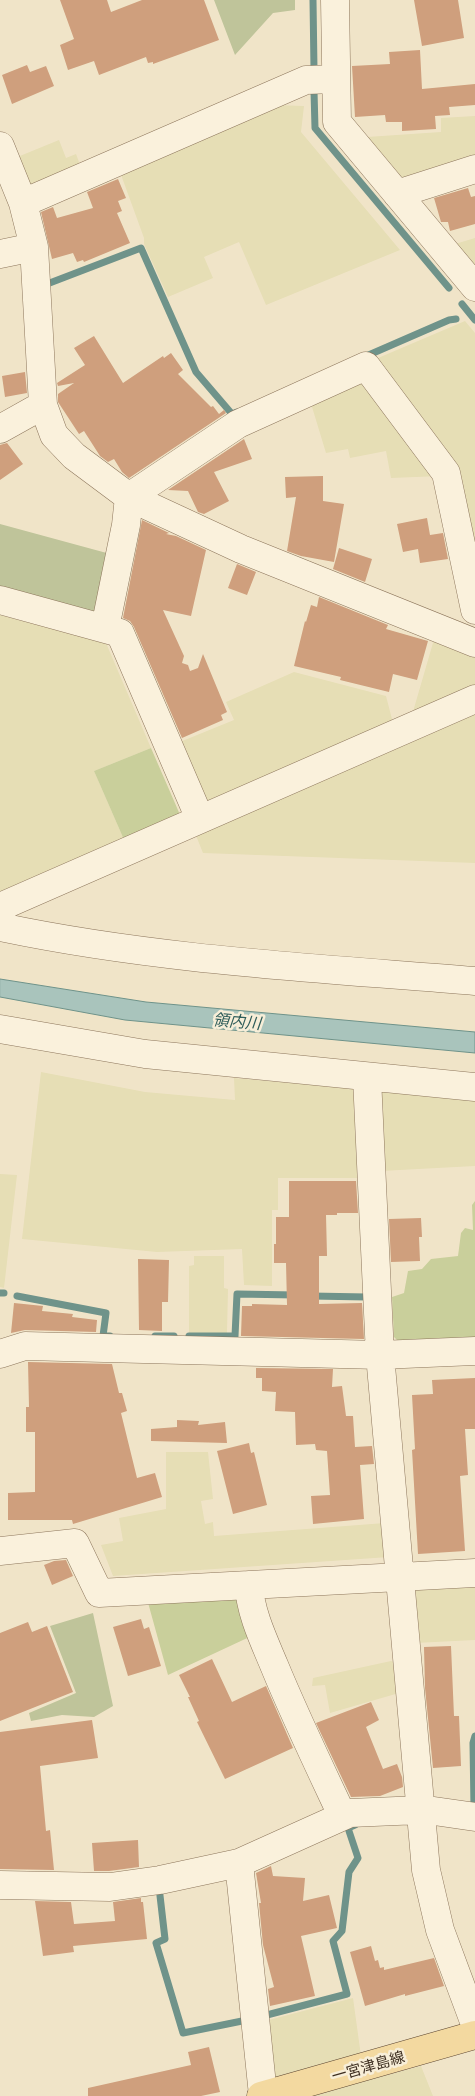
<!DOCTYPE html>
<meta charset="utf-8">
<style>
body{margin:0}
canvas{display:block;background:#f0e4c8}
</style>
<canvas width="475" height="2096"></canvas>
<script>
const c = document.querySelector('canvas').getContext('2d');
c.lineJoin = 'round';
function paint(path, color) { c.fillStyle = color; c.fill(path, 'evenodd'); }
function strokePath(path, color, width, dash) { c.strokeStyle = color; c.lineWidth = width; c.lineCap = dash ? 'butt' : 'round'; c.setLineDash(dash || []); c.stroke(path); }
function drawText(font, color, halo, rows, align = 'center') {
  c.font = font + ' Georgia,"Noto Sans JP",serif'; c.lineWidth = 5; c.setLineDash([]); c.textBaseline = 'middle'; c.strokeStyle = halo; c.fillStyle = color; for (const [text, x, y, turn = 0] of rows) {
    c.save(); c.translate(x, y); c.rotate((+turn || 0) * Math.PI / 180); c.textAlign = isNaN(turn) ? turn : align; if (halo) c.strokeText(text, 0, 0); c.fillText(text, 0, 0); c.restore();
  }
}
const farmland = new Path2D(`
 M274,105L304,106L301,132L400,250L266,305L239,242L204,257L213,278L168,297L144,244V238L120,172Z
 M475,116V161L404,184L367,137L441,132V118Z
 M59,140L66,158L76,154L82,170L31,192L15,158Z
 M475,238V268L455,244Z
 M465,321L475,333V577L453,481L371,361Z
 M363,372L441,476L391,478L386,451L350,458L348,449L326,453L309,397Z
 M0,615L106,643L151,748L94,771L125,842L0,896Z
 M435,636L475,652V688L412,715Z
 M294,672L386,696L393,723L204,806L175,744L234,720L226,702Z
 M475,712V863L203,853L195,833Z
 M41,1072L145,1092L235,1100L234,1078L358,1089L364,1178H278V1210H272V1286L244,1285L242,1249L157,1252L22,1239Z
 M377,1091L475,1100V1166L381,1171Z
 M0,1174L17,1175L4,1288L0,1287Z
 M194,1256H224V1288L228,1289L227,1333H189V1266L194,1265Z
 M166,1452H208L213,1499L201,1501L205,1524L213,1522L214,1536L385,1523L389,1557L113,1576L101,1545L123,1541L119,1518L166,1509Z
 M475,1581V1640L415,1643L409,1587Z
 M391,1661L397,1663L399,1693L330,1713L325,1685L312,1686L313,1678Z
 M353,1998L361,2056L267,2080L261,2022Z
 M421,2066L433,2096H307Z`);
const green = new Path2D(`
 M151,748L181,817L125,842L94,771Z
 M475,1201V1338L398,1341L394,1337L392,1297L404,1293L408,1271L422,1269L431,1259L458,1256L461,1233L465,1228L473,1230L472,1205Z
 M242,1592L258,1633L168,1675L147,1599Z`);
const cemetery = new Path2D(`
 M214,0H295V10L273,13L235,55Z
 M0,524L114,555L102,615L0,592Z
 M93,1613L113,1706L94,1717L62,1715L31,1721L29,1713L76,1693L50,1626Z`);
const water = new Path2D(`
 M0,979L146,1002L475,1032V1053L125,1020L0,997Z`);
const stream = new Path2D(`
 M313,0L314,69
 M314,91L315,128L449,288
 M47,284L141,248L196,372L232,414L237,412
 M462,304L475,320
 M364,357L449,320L456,319
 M0,1293H4
 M17,1296L106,1313L103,1336H110
 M311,1296L367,1297
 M155,1336H174
 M189,1336H235L237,1294L296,1295
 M474,1808L473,1743L475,1736
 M159,1887L165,1939L156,1943L183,2033L247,2020
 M263,2016L347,1994L333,1941L342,1931L349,1872L358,1858L348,1828L355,1825`);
const building = new Path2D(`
 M60,0H107L111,12L142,0H204L219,40L153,64V62L148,63L146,57L99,75L94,61L68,70L60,45L74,39Z
 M414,0H458L464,38L422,46Z
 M420,50L422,89L475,84V105L449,107L450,115L435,116L436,129L402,131V122H386L385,115L355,117L352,66L390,64L389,52Z
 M27,65L30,72L46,66L54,86L12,104L2,75Z
 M118,179L126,198L118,201L122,211L117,213L130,243L84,262L83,260L77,262L73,253L52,259L41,212L53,207L57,218L93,208L87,192Z
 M468,188L471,197L475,196V224L450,231L448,222H441L434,198Z
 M94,336L123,383L163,356L164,358L171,353L183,370L178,374L211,407L213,406L219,414L224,410L226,413L129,478L122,472L114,459L108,462L100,456L84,431L79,434L58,402V394L74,383L58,386L57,383L85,365L74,348Z
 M25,372L27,393L5,397L2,376Z
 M244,439L252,459L214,472L229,501L204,514L198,512L188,491L168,490Z
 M7,443L23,464L0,480V445Z
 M323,476V501L344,504L334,562L301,556L287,551L296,497L286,498L285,477Z
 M427,518L430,535L443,533L448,559L420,563L418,549L403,552L397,524Z
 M142,520L169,533L166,534L176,536L206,550L191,616L163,610L184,656L182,663L188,665L190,671L198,668L203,654L227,712L221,715L223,720L182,738L134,627L130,621L123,618Z
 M339,548L372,559L365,582L333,569Z
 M237,564L256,572L247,595L228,588Z
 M319,597L388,625L386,629L428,641L417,680L393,674L389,692L340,680L341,677L294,666L305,621L306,622L311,605L317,607Z
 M289,1181H356L358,1213H337V1215H326L327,1256H319V1304L362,1303L364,1339L241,1336L242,1306H252V1304L287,1305L286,1263H274V1244H276V1217H289Z
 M421,1218L422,1237H419L420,1261L391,1262L389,1219Z
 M138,1259L169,1260L168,1302H162V1331L139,1330Z
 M14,1303L43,1306L42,1311L73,1314L72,1317L97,1320L96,1332L25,1330L11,1333Z
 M28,1362L112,1364L119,1393H122L127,1411L121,1413L137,1478L155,1473L162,1497L73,1524L72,1520H8V1493L35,1492V1432H26V1407H29Z
 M256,1368L333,1369L332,1387L342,1386L346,1416H353L355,1447L372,1446L374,1464L360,1465L364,1519L313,1524L311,1496L330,1495L327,1451L316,1450L315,1444L296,1445L295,1412L275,1411L276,1392L262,1391V1378H256Z
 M475,1378V1429H465L468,1475L460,1476L465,1551L418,1554L412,1450L415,1449L412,1395L433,1394L432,1380Z
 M177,1420L199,1421L198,1425L225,1422L227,1443L151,1441V1429L177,1427Z
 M249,1443L251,1453L254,1452L267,1505L233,1514L217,1451Z
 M66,1560L73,1576L52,1585L44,1565L54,1561Z
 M141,1619L144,1629L149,1627L161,1666L128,1676L113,1627Z
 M28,1622L32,1632L47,1626L73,1692L0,1721V1633Z
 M451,1646L454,1716H459L461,1766L433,1768L425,1688L424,1647Z
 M212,1659L232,1702L266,1686L293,1748L225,1779L197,1722L199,1721L188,1697H190L179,1675Z
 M371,1702L379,1720L366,1727L383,1769L397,1764L402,1777L403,1787L380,1796L351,1797L316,1723Z
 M92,1720L98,1758L40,1766L46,1831L50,1830L54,1870L0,1869V1732Z
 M138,1840L139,1867L109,1871H94L92,1843Z
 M271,1866L273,1876L305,1878L303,1901L329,1895L337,1928L301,1936L315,1996L270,2006L268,1989L274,1987L263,1945L259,1903H261L256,1873Z
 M141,1898V1902H143L147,1939L73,1946L74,1952L43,1956L35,1901L71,1902L74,1924L115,1921L113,1902Z
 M371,1946L375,1961L378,1960L380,1968L384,1967V1970L434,1958L444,1986L405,1996V1994L365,2006L350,1952Z
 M209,2047L220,2092L201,2096H88V2088L191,2065L188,2052Z`);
const minor = new Path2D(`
 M335,0L337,122L475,287
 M0,146L23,203L34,247L43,405L54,435L74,456L129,497L241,549L475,643
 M397,194L475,169
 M23,203L306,80L336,79
 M0,254L34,247
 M0,429L43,405
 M0,600L120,633L200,819
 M105,628L126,525L129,497L238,424L366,366L446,473L475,610
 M0,907L475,699
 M0,927C156,960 317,968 475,981
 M0,1029L145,1054L475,1087
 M367,1078L380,1355L426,1870L440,1930L475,2024
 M0,1354L25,1346L380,1355L475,1351
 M0,1551L75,1543L99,1593L475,1573
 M249,1585C250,1612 264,1641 274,1665C295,1716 319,1766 342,1815
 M420,1809L475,1817
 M239,1863L350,1813L420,1810
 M0,1885L110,1887L160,1880L239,1863L263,2095`);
const major = new Path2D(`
 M261,2096L475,2035`);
const streetNames = [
 ["一宮津島線",368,2066,-16]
];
const waterNames = [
 ["領内川",237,1021,5]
];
paint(farmland, '#e6deb5');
paint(green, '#c9cf9b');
paint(cemetery, '#bfc49a');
paint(water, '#a9c4bc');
strokePath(water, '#6f938a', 1);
strokePath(stream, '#6f938a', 7);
paint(building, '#cf9f7d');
strokePath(minor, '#8d765c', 29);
strokePath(major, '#5b4430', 29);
strokePath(minor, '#faf1dc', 28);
strokePath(major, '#f3d9a0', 28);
drawText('15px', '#3d2e20', '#f7eed8', streetNames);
drawText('italic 16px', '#2f5d5a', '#f7eed8', waterNames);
</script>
